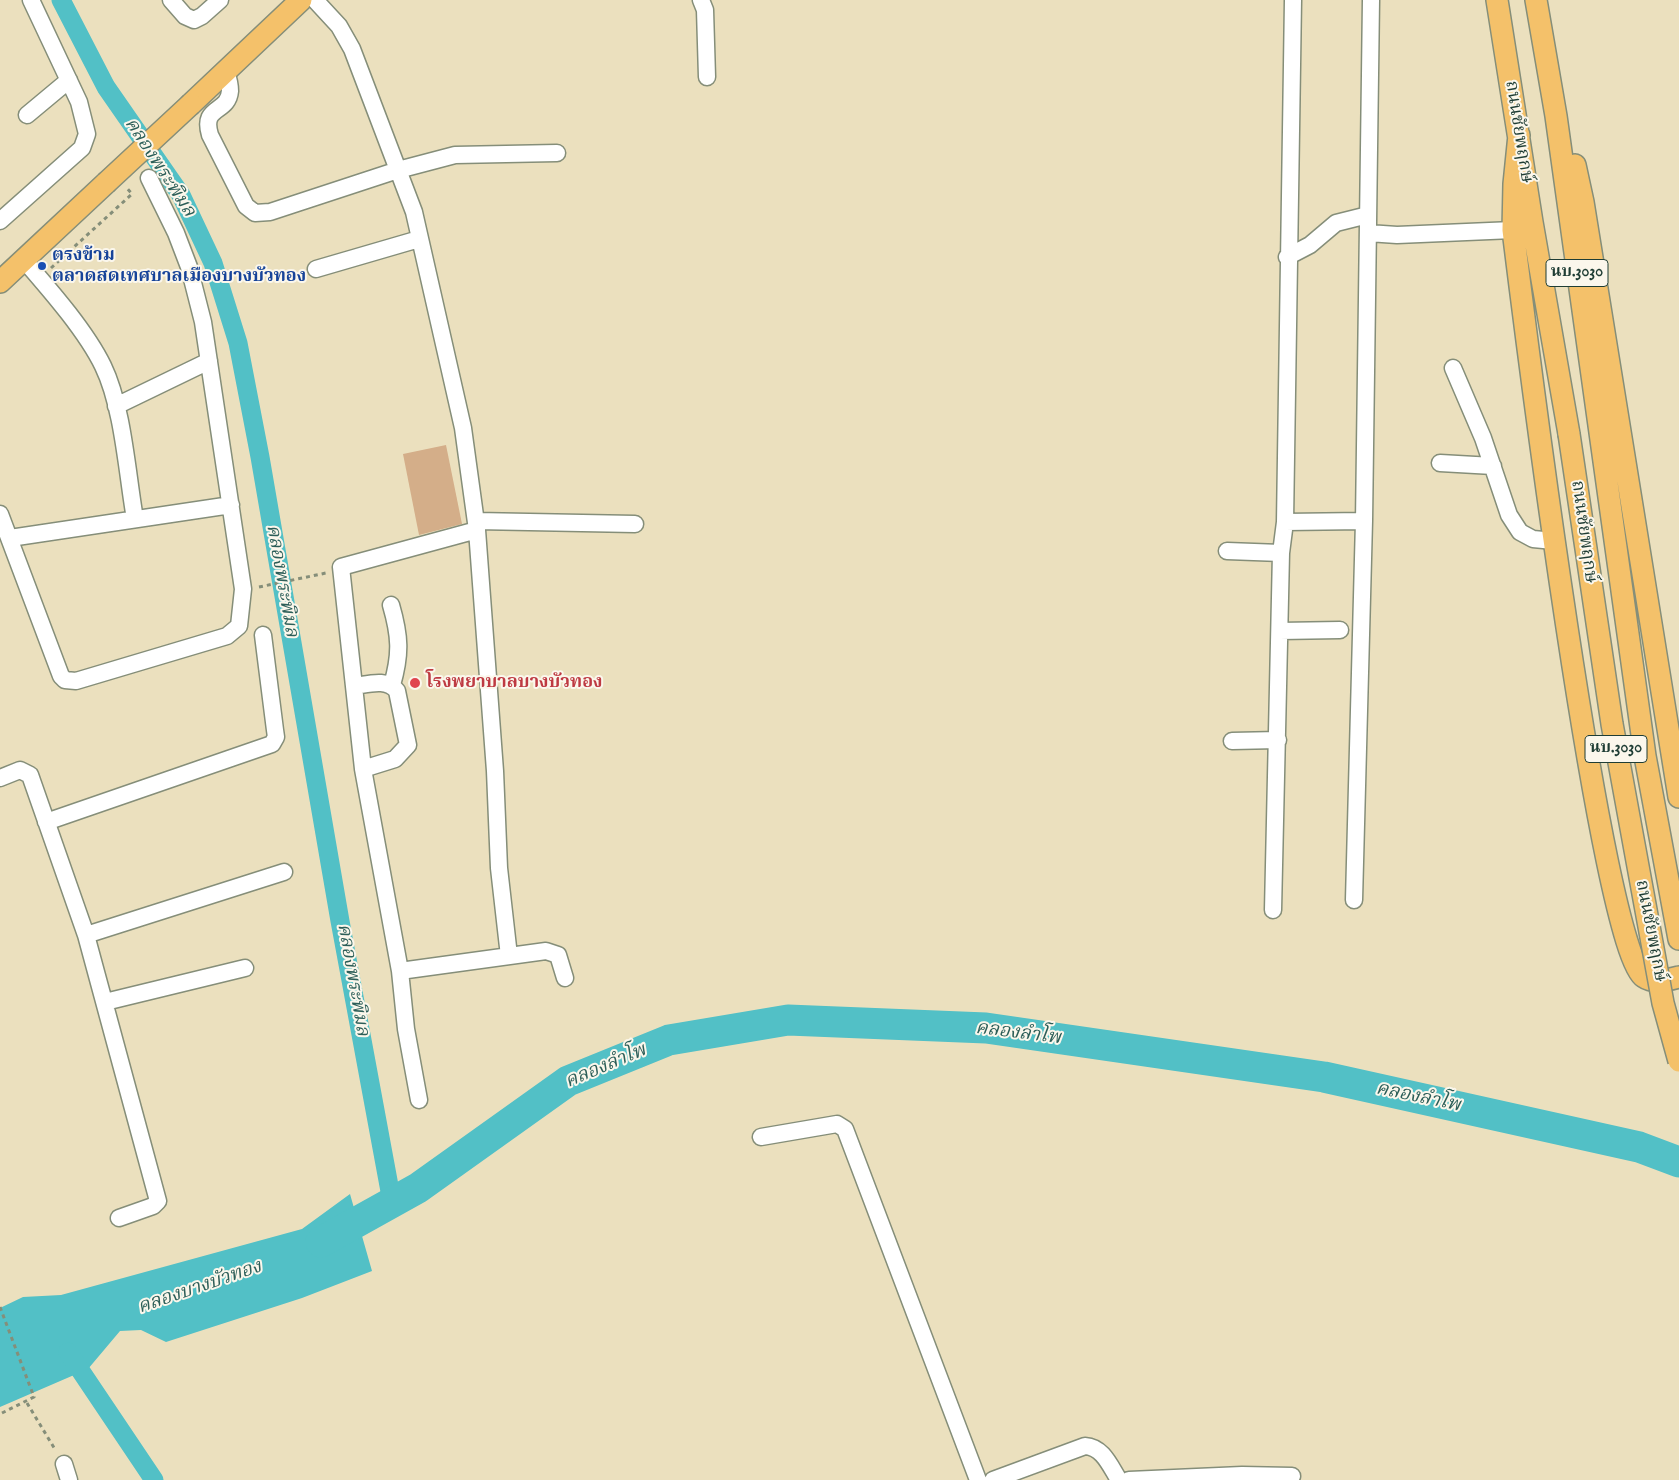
<!DOCTYPE html>
<meta charset="utf-8">
<style>
body{margin:0}
canvas{display:block;background:#ebe0be}
</style>
<canvas width="1679" height="1480"></canvas>
<script>
const c = document.querySelector('canvas').getContext('2d');
c.lineJoin = 'round';
function paint(path, color) { c.fillStyle = color; c.fill(path, 'evenodd'); }
function strokePath(path, color, width, dash) { c.strokeStyle = color; c.lineWidth = width; c.lineCap = dash ? 'butt' : 'round'; c.setLineDash(dash || []); c.stroke(path); }
function drawText(font, color, halo, rows, align = 'center') {
  c.font = font + ' "IM FELL English","Noto Serif Thai",serif'; c.lineWidth = 4; c.setLineDash([]); c.textBaseline = 'middle'; c.strokeStyle = halo; c.fillStyle = color; for (const [text, x, y, turn = 0] of rows) {
    c.save(); c.translate(x, y); c.rotate((+turn || 0) * Math.PI / 180); c.textAlign = isNaN(turn) ? turn : align; if (halo) c.strokeText(text, 0, 0); c.fillText(text, 0, 0); c.restore();
  }
}
const water = new Path2D(`
 M350,1194L372,1271L302,1298L166,1342L141,1330L120,1331L88,1369L0,1407V1308L23,1297L61,1295L302,1229Z`);
const canal = new Path2D(`
 M61,0L106,87L181,195L213,263L238,343L260,457L340,921L392,1202
 M68,1352L154,1480`);
const river = new Path2D(`
 M321,1242L418,1188L568,1081L669,1040L788,1020L986,1028L1324,1077L1639,1147L1679,1162`);
const building = new Path2D(`
 M446,445L462,524L419,535L403,454Z`);
const path = new Path2D(`
 M51,268L132,194L126,187
 M259,587L326,573
 M0,1307L34,1397L0,1414
 M27,1403L56,1451`);
const minor = new Path2D(`
 M171,0L185,16L194,20L202,16L220,0
 M315,0L339,26L352,49L414,212L463,428L477,530L495,771L499,868L509,956
 M701,0L705,10L707,77
 M226,71C228,77 230,84 230,91C228,114 201,105 210,135L246,206L255,213L270,212L398,170L455,155L557,153
 M27,115L69,80
 M0,221L82,148L87,134L79,102L31,0
 M1368,233L1397,235L1513,230
 M1287,257L1310,245L1336,223L1368,215
 M24,260C50,290 86,331 103,366C123,407 127,473 135,519
 M316,269L419,239
 M1453,368L1483,438L1509,515L1520,532L1533,539L1554,541
 M116,406L209,361
 M1440,463L1493,466
 M0,514L61,676L65,680L76,681L227,636L239,626L243,589L203,322L189,267L176,233L149,178
 M476,521L635,524
 M1285,522L1364,521
 M10,538L231,505
 M1227,551L1281,553
 M391,605C400,636 401,654 392,685
 M1280,631L1340,630
 M354,686C369,684 387,678 397,691L408,745L395,759L363,769
 M1232,741L1278,740
 M0,778L20,770L30,775L86,935L158,1201L153,1206L119,1218
 M46,822L272,744L276,737L275,730L263,635
 M1354,900L1364,521L1371,0
 M1273,910L1281,553L1285,522L1293,0
 M86,935L284,872
 M400,971L546,951L558,955L565,978
 M105,1002L245,968
 M419,1100L406,1029L400,971L363,769L341,567L477,530
 M761,1137L837,1124L845,1129L978,1480
 M64,1464L69,1480
 M993,1480L1085,1446C1103,1447 1110,1466 1119,1480
 M1129,1480L1242,1475L1292,1476`);
const major = new Path2D(`
 M1497,0L1532,222L1569,434
 M1536,0L1556,116L1645,756L1679,939
 M191,104L301,0
 M1519,135L1514,184L1513,230C1524,319 1602,950 1644,977C1654,984 1668,980 1679,977
 M1575,165L1583,202L1679,797
 M0,282L106,183`);
const majorBridge = new Path2D(`
 M106,183L191,104
 M1569,434L1612,724L1663,1003L1679,1061`);
const markers = [
 [42,266,5,"#1a4fb4"],
 [415,683,6,"#e0444e"]
];
const shields = [
 [1577,273,62],
 [1616,749,62]
];
const shieldNames = [
 ["นบ.3030",1577,273],
 ["นบ.3030",1616,749]
];
const streetNames = [
 ["ถนนชัยพฤกษ์",1518,132,81],
 ["ถนนชัยพฤกษ์",1583,532,82],
 ["ถนนชัยพฤกษ์",1650,931,79]
];
const transitNames = [
 ["ตรงข้าม",52,256],
 ["ตลาดสดเทศบาลเมืองบางบัวทอง",52,277]
];
const healthNames = [
 ["โรงพยาบาลบางบัวทอง",426,683]
];
const waterNames = [
 ["คลองพระพิมล",159,168,57],
 ["คลองพระพิมล",281,581,80],
 ["คลองพระพิมล",352,980,80],
 ["คลองลำโพ",1018,1034,7],
 ["คลองลำโพ",606,1067,-23],
 ["คลองลำโพ",1418,1098,12],
 ["คลองบางบัวทอง",200,1288,-19]
];
paint(water, '#52c0c6');
strokePath(canal, '#52c0c6', 19);
strokePath(river, '#52c0c6', 31);
paint(building, '#d4ae89');
strokePath(minor, '#858e79', 19);
strokePath(major, '#858e79', 24);
strokePath(path, '#858e79', 3, [4, 4]);
strokePath(minor, '#fff', 16);
strokePath(major, '#f4c16a', 21);
strokePath(majorBridge, '#858e79', 24, []);
strokePath(majorBridge, '#f4c16a', 21);
for (const [x, y, r, color] of markers) { const dot = new Path2D(); dot.arc(x, y, r, 0, 2 * Math.PI); c.fillStyle = color; c.fill(dot); strokePath(dot, '#fbf7ec', 2); }
for (const [x, y, w] of shields) { const box = new Path2D(); box.roundRect(x - w / 2, y - 13.5, w, 27, 4); c.fillStyle = '#fbf7ec'; c.fill(box); strokePath(box, '#1f3d34', 1); }
drawText('bold 16px', '#1f3d34', null, shieldNames);
drawText('18px', '#1f3d34', '#fbf7ec', streetNames);
drawText('bold 18px', '#164399', '#fbf7ec', transitNames, 'left');
drawText('bold 18px', '#be3a42', '#fbf7ec', healthNames, 'left');
drawText('italic 19px', '#2c5e58', '#fbf7ec', waterNames);
</script>
